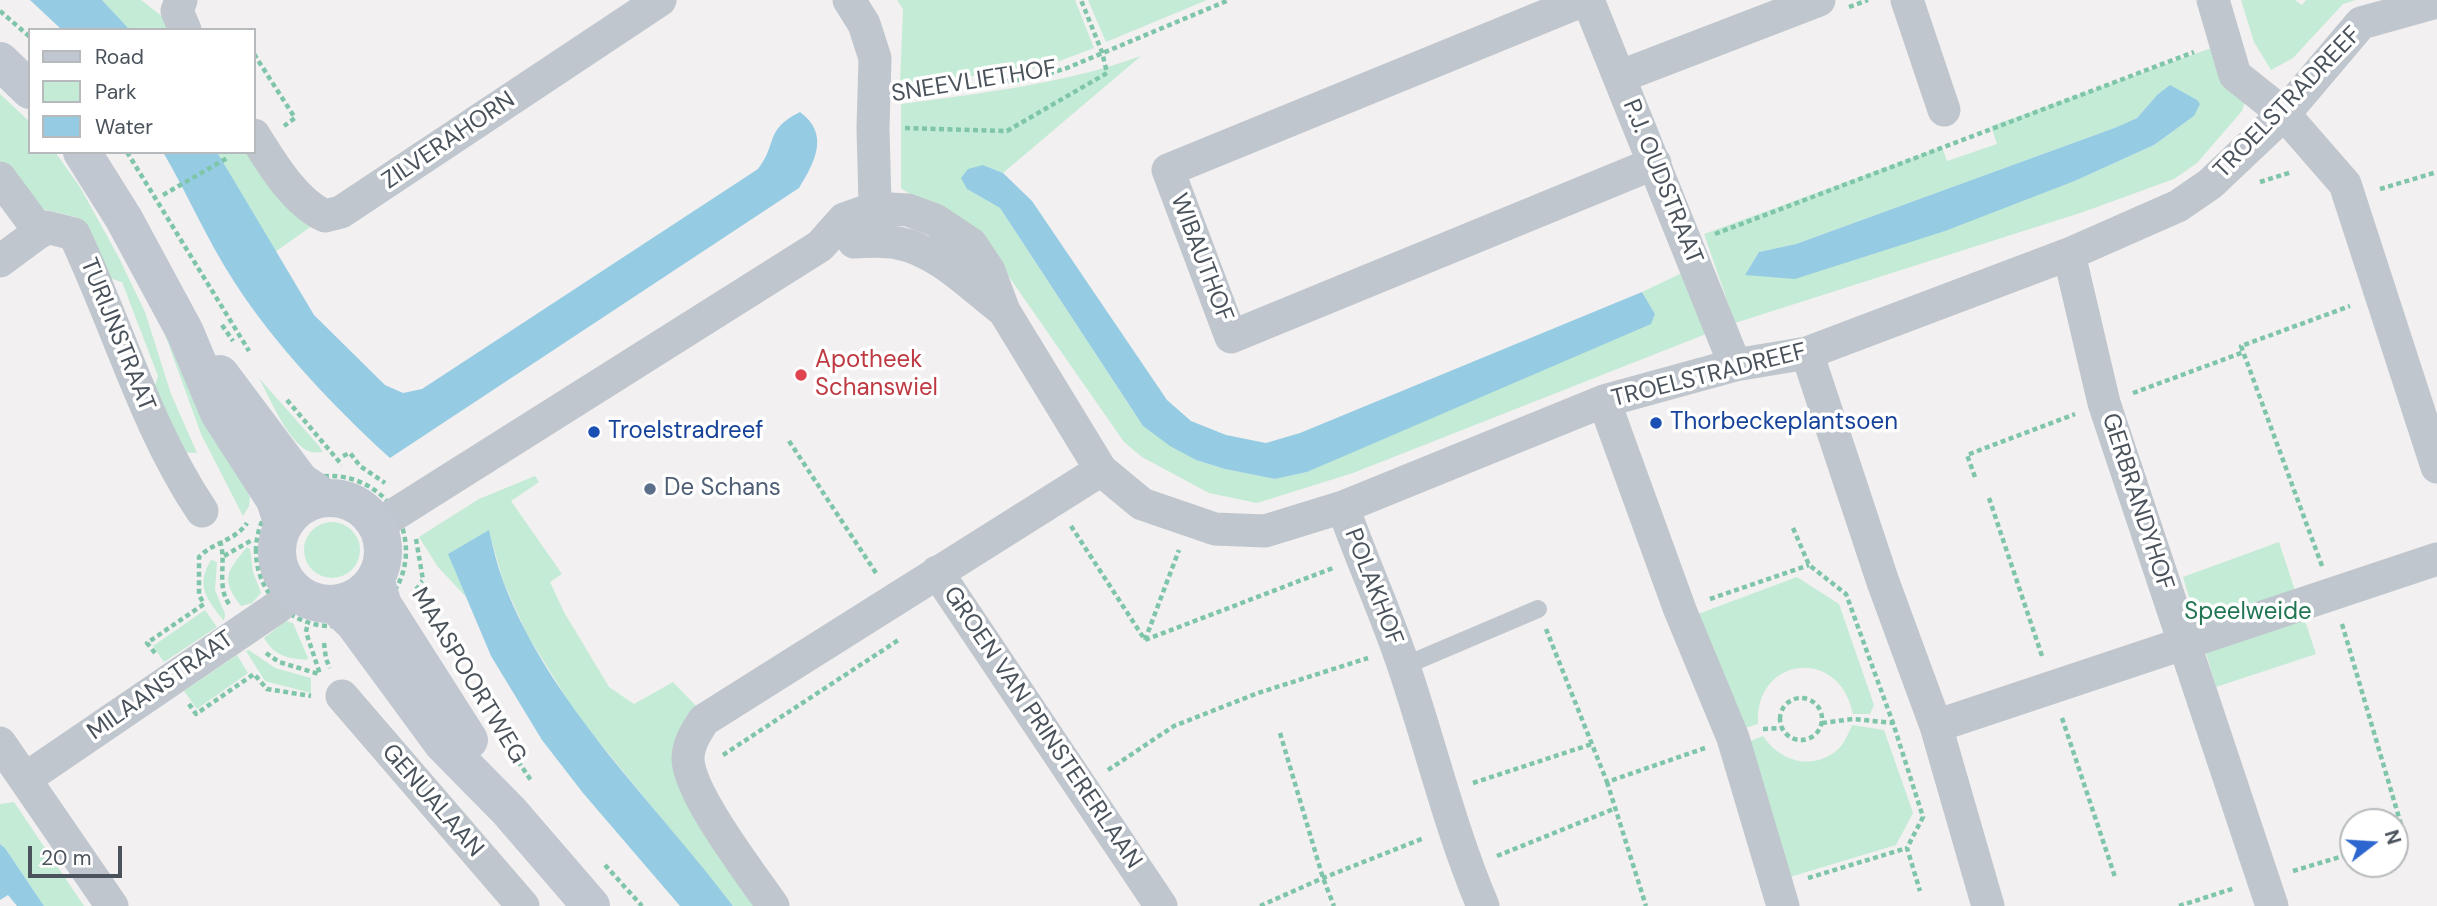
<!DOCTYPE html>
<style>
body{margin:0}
#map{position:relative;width:2437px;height:906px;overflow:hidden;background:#f2f0f0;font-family:"DM Sans",sans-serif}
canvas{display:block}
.legend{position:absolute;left:28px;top:28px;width:228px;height:126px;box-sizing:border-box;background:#fff;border:2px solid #b7babd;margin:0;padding:9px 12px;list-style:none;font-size:21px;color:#4a525b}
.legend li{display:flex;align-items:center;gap:14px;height:35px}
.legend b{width:35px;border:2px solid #b7babd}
.north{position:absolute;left:2339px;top:808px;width:70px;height:70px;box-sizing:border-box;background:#fff;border:2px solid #b7babd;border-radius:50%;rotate:73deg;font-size:19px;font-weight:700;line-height:28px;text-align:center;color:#4a525b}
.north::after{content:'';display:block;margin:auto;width:24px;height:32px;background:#2d66cf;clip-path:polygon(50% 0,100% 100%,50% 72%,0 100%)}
.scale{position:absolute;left:28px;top:846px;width:94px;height:32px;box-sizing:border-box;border:4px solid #4a525b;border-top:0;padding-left:9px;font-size:21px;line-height:24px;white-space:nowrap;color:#4a525b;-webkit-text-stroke:5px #fff;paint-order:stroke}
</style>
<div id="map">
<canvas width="2437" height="906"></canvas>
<ul class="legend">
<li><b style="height:9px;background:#c0c7d1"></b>Road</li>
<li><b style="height:19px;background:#c4ebd6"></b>Park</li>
<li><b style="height:19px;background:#96cce3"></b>Water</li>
</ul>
<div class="north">N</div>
<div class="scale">20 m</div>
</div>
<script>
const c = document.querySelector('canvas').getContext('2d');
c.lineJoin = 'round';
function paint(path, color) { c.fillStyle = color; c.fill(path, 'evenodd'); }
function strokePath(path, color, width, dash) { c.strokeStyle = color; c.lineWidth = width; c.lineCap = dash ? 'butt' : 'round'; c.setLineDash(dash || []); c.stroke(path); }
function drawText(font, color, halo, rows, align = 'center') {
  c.font = font + ' "DM Sans",sans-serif'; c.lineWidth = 7; c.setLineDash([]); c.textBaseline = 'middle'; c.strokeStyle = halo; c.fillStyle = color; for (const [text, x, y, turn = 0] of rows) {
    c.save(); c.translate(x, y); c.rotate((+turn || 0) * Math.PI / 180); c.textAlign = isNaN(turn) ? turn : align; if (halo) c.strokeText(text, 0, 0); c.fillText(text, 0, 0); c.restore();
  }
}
const green = new Path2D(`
 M102,0H141L180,30H130Z
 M897,0H1075L1094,48L1046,66L1020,71L900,84L903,9Z
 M1088,0H1207L1106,42Z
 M2241,0H2295L2302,5L2306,0H2356L2343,4L2293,58L2271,70L2254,42Z
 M2220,45L2246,99L2242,111L2197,163L2174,179L2083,212L1735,323L1704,234L1942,147L1947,161L1997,144L1991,126ZM2157,95L2194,116L2154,145L2077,180L1745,275L1759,252L1796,244L2117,127L2137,118Z
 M1141,56L1003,173L983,165L967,189L1000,208L1143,426L1196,460L1225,469L1275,479L1307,472L1655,314L1642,292L1684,272L1706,334L1353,473L1257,503L1209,493L1142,457L1124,442L991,251L901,188V104C982,93 1064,84 1141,56Z
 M0,94L30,122V152H55L80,187L118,256L145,312L171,394L197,453L180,452L153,392L158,376L122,282L109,278L102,268L79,218L35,207L0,161Z
 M217,152H254L319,221L275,252Z
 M163,329L250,497L249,506L243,516L201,434Z
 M259,378L319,446L323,452C319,452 315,453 311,452C290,447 269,396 259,378Z
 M535,476L539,482L511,501L562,574L550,582L564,612L609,687L634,704L673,682L698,708L685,746L770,906H733L577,715L528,636L503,581L489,531L449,554L466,597L438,567L419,537L479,499Z
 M304 550a28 28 0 1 1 56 0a28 28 0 1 1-56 0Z
 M2279,542L2316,654L2216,687L2183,577Z
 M247,547L250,549L253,572L261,593L252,603L241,606C220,578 227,572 247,547Z
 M211,560L217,562L215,590L225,614L224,621C207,599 195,586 211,560Z
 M1797,577L1839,604L1874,705L1870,714H1853C1839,645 1754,657 1758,724L1745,728L1698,614Z
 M205,610L217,627L164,662L153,646Z
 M286,621L293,623L308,658L307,660C286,658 275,656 264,638Z
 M249,650L275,668L311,678V693L265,681L246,651Z
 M237,655L248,673L197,709L184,691Z
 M1852,725L1884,730L1913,813L1896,845L1780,880L1750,741L1763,736C1781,764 1819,772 1842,745C1846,739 1849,732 1852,725Z
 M14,802L84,906H44L5,848L0,844V804Z`);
const water = new Path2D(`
 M30,0H102L130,30H62Z
 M2170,85L2197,100L2200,104L2194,116L2154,145L2077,180L1945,231L1795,279L1745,275L1759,252L1796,244L2117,127L2137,118L2157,95Z
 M800,112C830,134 815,162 799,188L390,458C336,409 274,344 235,283C208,242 188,195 163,152H217L314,315L385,385L403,393L422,389L758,169C778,143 764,130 800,112Z
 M983,165L1003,173L1032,201L1167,400L1191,421L1226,435L1266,443L1300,433L1642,292L1655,314L1651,324L1307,472L1275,479L1225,469L1196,460L1170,446L1143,426L1000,208L967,189L961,178L968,169Z
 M489,530C493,547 497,565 503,581C551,707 654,801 733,906H680L583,793L542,740L491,656L448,554Z
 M0,844L5,848L44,906H17L8,895L0,900Z`);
const path = new Path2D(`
 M1849,7L1868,0
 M0,11L30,37
 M254,54L295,118L284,126
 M906,94L1034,78L1067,68L1229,0
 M905,128L1007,131L1107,73L1102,52L1081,0
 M127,152L249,351
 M2260,182L2292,172
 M2380,189L2437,172
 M163,195L229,157
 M1715,234L2194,52
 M222,325L233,341
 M2133,393L2244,352
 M287,400L342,465
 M789,441L876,573
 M343,456L350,453L360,466L385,483
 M256 551a75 75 0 1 1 150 0a75 75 0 1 1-150 0Z
 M1975,477L1967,455L2075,414
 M1989,498L2042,656
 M1071,526L1145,640L1333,568
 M1793,528L1809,565L1846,594L1893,723L1923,817L1907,848L1920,891
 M416,539L423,580L421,582
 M220,541C227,562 216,585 229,604
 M224,556L252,540
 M2322,566L2241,346L2350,306
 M416,586L425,595L446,634
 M1710,599L1809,565
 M2342,624L2405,838L2395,841
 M307,627L306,632L320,674
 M1546,629L1607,782L1705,748
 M1145,640L1179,550
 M324,643L326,659L330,668
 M155,653L147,643L204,604L199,595V557C213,542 235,541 247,523
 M266,653L279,662L319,674
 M1780 719a21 21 0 1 1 42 0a21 21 0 1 1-42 0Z
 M189,704L196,714L254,674L267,689L311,696
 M2062,718L2115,877
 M1822,723L1853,719L1894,723
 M1763,729L1781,728
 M1280,733L1323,878L1334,906
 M504,740L532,782
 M723,755L900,639
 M1108,770L1174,726L1258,693L1368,658
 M1607,782L1646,906
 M1473,783L1592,744
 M1497,856L1616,808
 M605,865L642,906
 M2293,871L2353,853
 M1808,878L1907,848
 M1260,906L1323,878L1424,838
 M2179,906L2235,888`);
const lane = new Path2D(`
 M1404,666L1538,609`);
const street = new Path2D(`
 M181,0L177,11L185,30
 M849,0L864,24L875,58L873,128L876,241
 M1584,0L1168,170L1231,337L1655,163
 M1588,0L1735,365
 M1907,0L1944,110
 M2213,0L2235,75L2284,114L2345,184L2437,467
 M1619,77L1819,0
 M254,135C272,164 294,201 325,216L341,212L660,0
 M0,178L40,232
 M854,242C868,241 884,240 898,243C939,251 972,287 1004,311
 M2069,254L2104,403L2272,906
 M0,261L46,227L74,234C118,326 145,426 202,511
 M1807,353L1883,582L1936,726L1988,906
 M1604,401L1680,610L1733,738L1783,906
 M1343,507C1362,561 1386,613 1404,667C1431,747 1450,828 1483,906
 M376,526L820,246L844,219L875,208L908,210L935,220L971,244L989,271L1004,311L1101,470L1142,504L1215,529L1265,531L1343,507L1604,401L1735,365L1807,353L2069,254L2178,206L2210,184L2284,114L2361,23L2437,2
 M937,572L1161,906
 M342,696L523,906
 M1936,726L2437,559
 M0,743L112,906
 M25,779L279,606L295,591
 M773,906C751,874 689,794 688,759C688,744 696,732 704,720L1101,470`);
const secondary = new Path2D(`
 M0,61L30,90
 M82,152L124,219L185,332L219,413L275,500L283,525
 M220,374L300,481L325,498
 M277 551a53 53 0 1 1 106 0a53 53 0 1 1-106 0Z
 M375,579L383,605L469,740
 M334,604L354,623L443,744L509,811L591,906`);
const markers = [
 [801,375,7,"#e0444e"],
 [1656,423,7,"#1a4fb4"],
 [594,432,7,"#1a4fb4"],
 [650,489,7,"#5c6f8a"]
];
const streetNames = [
 ["SNEEVLIETHOF",974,82,-9],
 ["TROELSTRADREEF",2288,103,-46],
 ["ZILVERAHORN",449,141,-34],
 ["P.J. OUDSTRAAT",1662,182,68],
 ["WIBAUTHOF",1201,258,69],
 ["TURIJNSTRAAT",117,335,68],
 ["TROELSTRADREEF",1709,376,-14],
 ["GERBRANDYHOF",2137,502,72],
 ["POLAKHOF",1373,587,69],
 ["MAASPOORTWEG",468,676,59],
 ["MILAANSTRAAT",161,686,-35],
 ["GROEN VAN PRINSTERERLAAN",1042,728,56],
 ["GENUALAAN",432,801,49]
];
const healthNames = [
 ["Apotheek",815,361],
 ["Schanswiel",815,389]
];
const transitNames = [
 ["Thorbeckeplantsoen",1670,423],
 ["Troelstradreef",608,432]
];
const serviceNames = [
 ["De Schans",664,489]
];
const parkNames = [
 ["Speelweide",2248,613]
];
paint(green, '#c4ebd6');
paint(water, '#96cce3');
strokePath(path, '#7fc5a9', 4.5, [5, 3.5]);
strokePath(lane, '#c0c6cd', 18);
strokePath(street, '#c0c6cd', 33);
strokePath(secondary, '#c0c7d1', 38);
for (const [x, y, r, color] of markers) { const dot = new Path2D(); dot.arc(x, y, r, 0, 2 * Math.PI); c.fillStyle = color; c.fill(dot); strokePath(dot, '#fff', 2.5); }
drawText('24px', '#4a525b', '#fff', streetNames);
drawText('24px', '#be3a42', '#fff', healthNames, 'left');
drawText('24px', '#164399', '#fff', transitNames, 'left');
drawText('24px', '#4e5e75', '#fff', serviceNames, 'left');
drawText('24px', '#227653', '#fff', parkNames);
</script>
